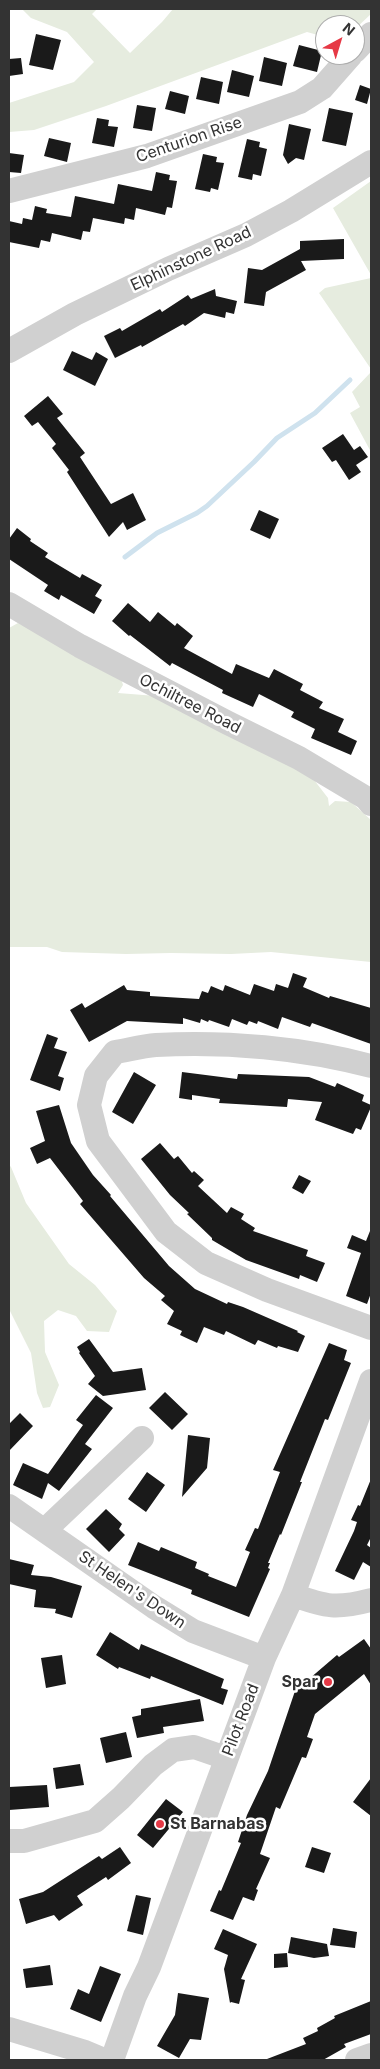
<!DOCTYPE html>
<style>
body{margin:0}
#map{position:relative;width:380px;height:2069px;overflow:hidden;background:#fff;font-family:Inter,sans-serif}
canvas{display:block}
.frame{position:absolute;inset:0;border:10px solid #333;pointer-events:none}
.north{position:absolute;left:315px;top:15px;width:50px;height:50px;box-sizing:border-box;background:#fff;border:1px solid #adadad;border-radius:50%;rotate:39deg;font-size:14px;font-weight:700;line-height:20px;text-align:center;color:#333}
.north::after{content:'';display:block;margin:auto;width:18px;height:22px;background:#e63946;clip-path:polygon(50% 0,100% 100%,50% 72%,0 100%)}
</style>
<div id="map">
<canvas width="380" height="2069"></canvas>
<div class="frame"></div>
<div class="north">N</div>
</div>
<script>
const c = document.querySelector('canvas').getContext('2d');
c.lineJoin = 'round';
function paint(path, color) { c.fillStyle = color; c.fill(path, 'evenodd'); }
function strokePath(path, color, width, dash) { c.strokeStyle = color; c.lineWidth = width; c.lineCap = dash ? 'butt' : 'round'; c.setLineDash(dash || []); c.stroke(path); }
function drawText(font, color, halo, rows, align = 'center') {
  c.font = font + ' Inter,sans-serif'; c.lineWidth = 5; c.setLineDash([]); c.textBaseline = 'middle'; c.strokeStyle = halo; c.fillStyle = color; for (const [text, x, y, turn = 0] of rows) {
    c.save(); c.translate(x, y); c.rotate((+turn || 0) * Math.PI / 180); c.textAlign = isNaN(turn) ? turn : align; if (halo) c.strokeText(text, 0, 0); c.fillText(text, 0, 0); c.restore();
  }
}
const green = new Path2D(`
 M22,9H97L92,14L130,53L162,22L173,9H371V14L355,29V25H325V37L307,32L106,106L34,130L9,132V103L74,82L94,62L67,32L31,18Z
 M371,181V275L333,208Z
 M371,278V369L319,293L325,288Z
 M371,372V452L350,413L360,407L352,392Z
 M18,623L120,675L123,685L118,693L156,696L311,776L328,798L329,806L335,801L351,802L371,820V962L271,952L231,954L171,953L126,954L62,952L47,947H9V628Z
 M9,1165L11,1167L26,1203L69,1264L95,1285L117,1311L109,1332L87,1331L76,1316L58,1310L44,1321L45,1352L59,1385L50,1407L43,1408L37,1393L31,1353L9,1309Z`);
const stream = new Path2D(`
 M125,557L157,533L197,513L207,506L254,462L277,438L315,413L350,380`);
const building = new Path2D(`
 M36,34L61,40L53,70L29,65Z
 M299,45L322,51L317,72L293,66Z
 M264,57L287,63L282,86L259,81Z
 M21,58L23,74L9,76V59Z
 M232,70L254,76L249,97L227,92Z
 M201,77L223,82L219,104L196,99Z
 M360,85L371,89L367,104L355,100Z
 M170,91L189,96L185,114L165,109Z
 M137,105L156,108L152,131L133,128Z
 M329,108L353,113L346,146L322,141Z
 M97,118L109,120L108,126L118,127L114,147L92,143Z
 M289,124L311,129L304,160L296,158L288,164L283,155Z
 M49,138L71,143L67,162L44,156Z
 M247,139L260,142L259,147L267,149L261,176L253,174L252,180L238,177Z
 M9,153L24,155L21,173L9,172Z
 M203,154L217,157L216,162L224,163L218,190L211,188L210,192L195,189Z
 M156,172L170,175L169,180L177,181L172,208L167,207L165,215L136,208L134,220L125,218L124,224L93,218L90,232L83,231L81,240L52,233L50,242L41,240L39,248L9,242V221L22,224L23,218L32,220L35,206L47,209L46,213L71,217L75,196L114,204L118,184L152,191Z
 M344,239V259L301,261L306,270L266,292L264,306L244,303L248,268L262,270L300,249V241Z
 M215,289L216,296L237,301L234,314L226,312L225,318L204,313L185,326L183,324L142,347L141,345L115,358L104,336L120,328L122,331L160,309L162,312L188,295L191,299Z
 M72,351L92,360L96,352L108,359L95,386L63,370Z
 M48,396L63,414L57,418L85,453L80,457L111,504L133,493L146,520L127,530L123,522L109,537L67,472L69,470L52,448L56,444L38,422L32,426L24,416Z
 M343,434L354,450L360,446L368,457L356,465L361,472L349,480L336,460L332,462L322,448Z
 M259,510L279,519L270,539L250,530Z
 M17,528L31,539L30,541L48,553L45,557L80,578L82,574L102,585L95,596L102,600L94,614L61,595L59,600L44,591L48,585L9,559V539Z
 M128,603L150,622L158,612L175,626L177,623L193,636L184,648L232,674L236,664L269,678L274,669L303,684L300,690L323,702L319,708L344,719L338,732L357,741L351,755L311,738L315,729L291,717L294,712L259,694L253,707L222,693L223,690L172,663L170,666L130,635L129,636L112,621Z
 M293,973L307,978L303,987L329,998L330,996L371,1008V1044L312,1023L310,1027L282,1017L278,1029L258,1021L257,1024L249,1021L247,1025L232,1019L229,1027L209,1020L208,1022L201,1019L200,1023L183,1018V1024L127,1021L89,1042L70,1010L82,1003L85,1008L124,985L127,990L150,992V996L199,999L202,991L208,993L211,986L223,991L225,985L250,995L254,984L274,991L276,984L288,988Z
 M47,1034L58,1038L54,1048L67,1052L58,1076L64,1078L60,1091L30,1080Z
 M134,1072L156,1085L133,1124L112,1112Z
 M182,1072L237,1079L238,1074L309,1077L335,1087L337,1083L364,1095L362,1101L371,1105V1107L361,1130L356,1128L353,1134L315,1120L322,1102L288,1099L287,1107L219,1103L220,1099L192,1095V1100L179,1098Z
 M59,1105L71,1143L93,1175L111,1195L110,1196L169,1266L195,1289L227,1304L228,1302L243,1307L298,1331L297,1332L305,1336L298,1352L278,1346L277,1348L258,1340L255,1345L226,1331L224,1335L204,1327L197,1343L180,1335L182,1331L167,1324L174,1311L161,1300L165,1296L144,1278L80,1204L83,1201L50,1158L37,1164L30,1148L45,1141L36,1111Z
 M160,1143L174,1159L178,1156L192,1173L194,1171L204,1180L198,1186L227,1213L231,1207L244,1214L241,1219L255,1228L253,1231L308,1250L306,1256L325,1263L317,1282L300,1275L299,1279L246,1260L212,1240V1238L187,1214L189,1213L170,1195L141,1159Z
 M299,1175L311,1181L303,1194L292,1188Z
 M370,1231H371V1293L367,1304L346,1296L361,1253L347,1248L352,1235L366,1241Z
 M89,1339L113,1372L142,1368L146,1390L103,1396L88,1384L95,1376L79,1353L80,1352L77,1347Z
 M329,1343L347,1350L344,1360L351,1363L328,1420L325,1419L300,1482H302L281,1535L280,1534L268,1563H270L268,1568L270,1569L249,1617L191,1594L192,1590L128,1565L138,1542L159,1551L161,1547L197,1562L195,1568L209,1574L208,1576L236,1587L250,1552L245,1550L255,1528L258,1529L280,1472L273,1470Z
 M165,1392L188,1414L172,1430L149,1408Z
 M96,1395L113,1408L85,1444L92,1449L59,1491L48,1483L42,1499L13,1485L23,1463L48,1474L83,1425L76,1420Z
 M20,1413L33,1426L9,1451V1424Z
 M188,1435L210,1438L207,1468L182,1497Z
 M147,1472L165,1485L146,1512L128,1499Z
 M371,1479V1537L367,1545L371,1548V1567L363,1562L354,1580L335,1571L354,1531L357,1522L351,1520L358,1505L360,1506Z
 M106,1509L122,1524L119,1529L125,1535L109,1552L86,1529Z
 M9,1559L34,1565L31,1575L51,1577L82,1586L72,1618L55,1613L56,1609L34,1607L36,1590L9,1584Z
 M110,1632L139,1650L141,1644L224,1679L221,1688L228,1690L223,1705L151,1676L150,1679L119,1667L118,1669L96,1655Z
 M364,1639L371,1649V1685L364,1674L315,1714L307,1737L313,1739L306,1758L302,1757L280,1809L276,1807L260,1854L270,1858L256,1889L258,1890L254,1901L243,1897L233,1920L210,1911L219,1890L221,1891L241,1843L238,1842L247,1815L268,1771L295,1691L337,1655L339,1657Z
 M62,1655L66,1684L46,1688L41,1658Z
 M200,1699L204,1721L163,1727L164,1733L137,1738L132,1717L141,1715V1709Z
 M126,1732L132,1757L106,1763L100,1738Z
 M80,1764L84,1785L56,1789L53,1768Z
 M371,1778V1816L353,1802Z
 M47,1785L49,1807L9,1810V1787Z
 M166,1799L183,1812L153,1848L137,1835Z
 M120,1847L131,1863L108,1880L106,1877L77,1896L83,1905L59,1921L54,1915L26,1924L19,1899L43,1892L99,1856L102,1859Z
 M312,1847L331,1853L324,1873L305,1867Z
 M136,1895L151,1898L143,1935L127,1931Z
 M333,1928L357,1932L355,1948L330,1945Z
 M223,1929L257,1944L241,1979L245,1980L239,2004L231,2002L230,2003L224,1969L228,1955L214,1949Z
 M291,1937L327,1944L329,1956L314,1958L288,1953Z
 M287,1953L288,1967L274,1968V1954Z
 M50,1965L53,1985L26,1988L23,1969Z
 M100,1966L121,1974L101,2022L70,2009L78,1989L89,1994Z
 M178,1993L209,1998L201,2040L190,2039L179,2058L157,2046L175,2015Z
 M371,2001V2034L344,2044L346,2047L323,2060H267V2059L306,2044L303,2038L318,2031L317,2028L335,2018L334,2016Z`);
const minor = new Path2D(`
 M355,51L371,34
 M9,191L147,156L300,102L322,88L351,55
 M9,351L75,314L168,269L246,235L291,211L371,162
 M9,604L80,646L228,723L299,758L366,798L371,804
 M371,1066C303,1048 226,1041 156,1045C142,1046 128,1050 115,1052L96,1076L89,1105L98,1141L166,1232L206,1263L267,1290L371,1328
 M9,1506L154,1607L193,1631L264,1658
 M45,1530L142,1438
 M293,1595C327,1607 336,1609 371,1600
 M9,1841H24L95,1821L121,1798L153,1765L173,1750L194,1747L226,1758
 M9,2029L85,2052L104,2060
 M112,2060L135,1996L149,1967L264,1658L293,1595L371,1381
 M357,2060L371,2055`);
const markers = [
 [328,1682,5,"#e63946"],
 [160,1824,5,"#e63946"]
];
const streetNames = [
 ["Centurion Rise",189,140,-19],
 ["Elphinstone Road",191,259,-25],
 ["Ochiltree Road",190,704,27],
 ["St Helen's Down",132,1590,34],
 ["Pilot Road",241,1720,-69]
];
const poiNames = [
 ["Spar",318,1682],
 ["St Barnabas",170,1824,"left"]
];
paint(green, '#e6ecdf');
strokePath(stream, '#cfe2ee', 5);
paint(building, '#1a1a1a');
strokePath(minor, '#d0d0d0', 24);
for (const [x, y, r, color] of markers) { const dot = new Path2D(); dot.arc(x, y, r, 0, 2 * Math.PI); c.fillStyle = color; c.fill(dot); strokePath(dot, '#fff', 2); }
drawText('16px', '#333', '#fff', streetNames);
drawText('bold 16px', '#333', '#fff', poiNames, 'right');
</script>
